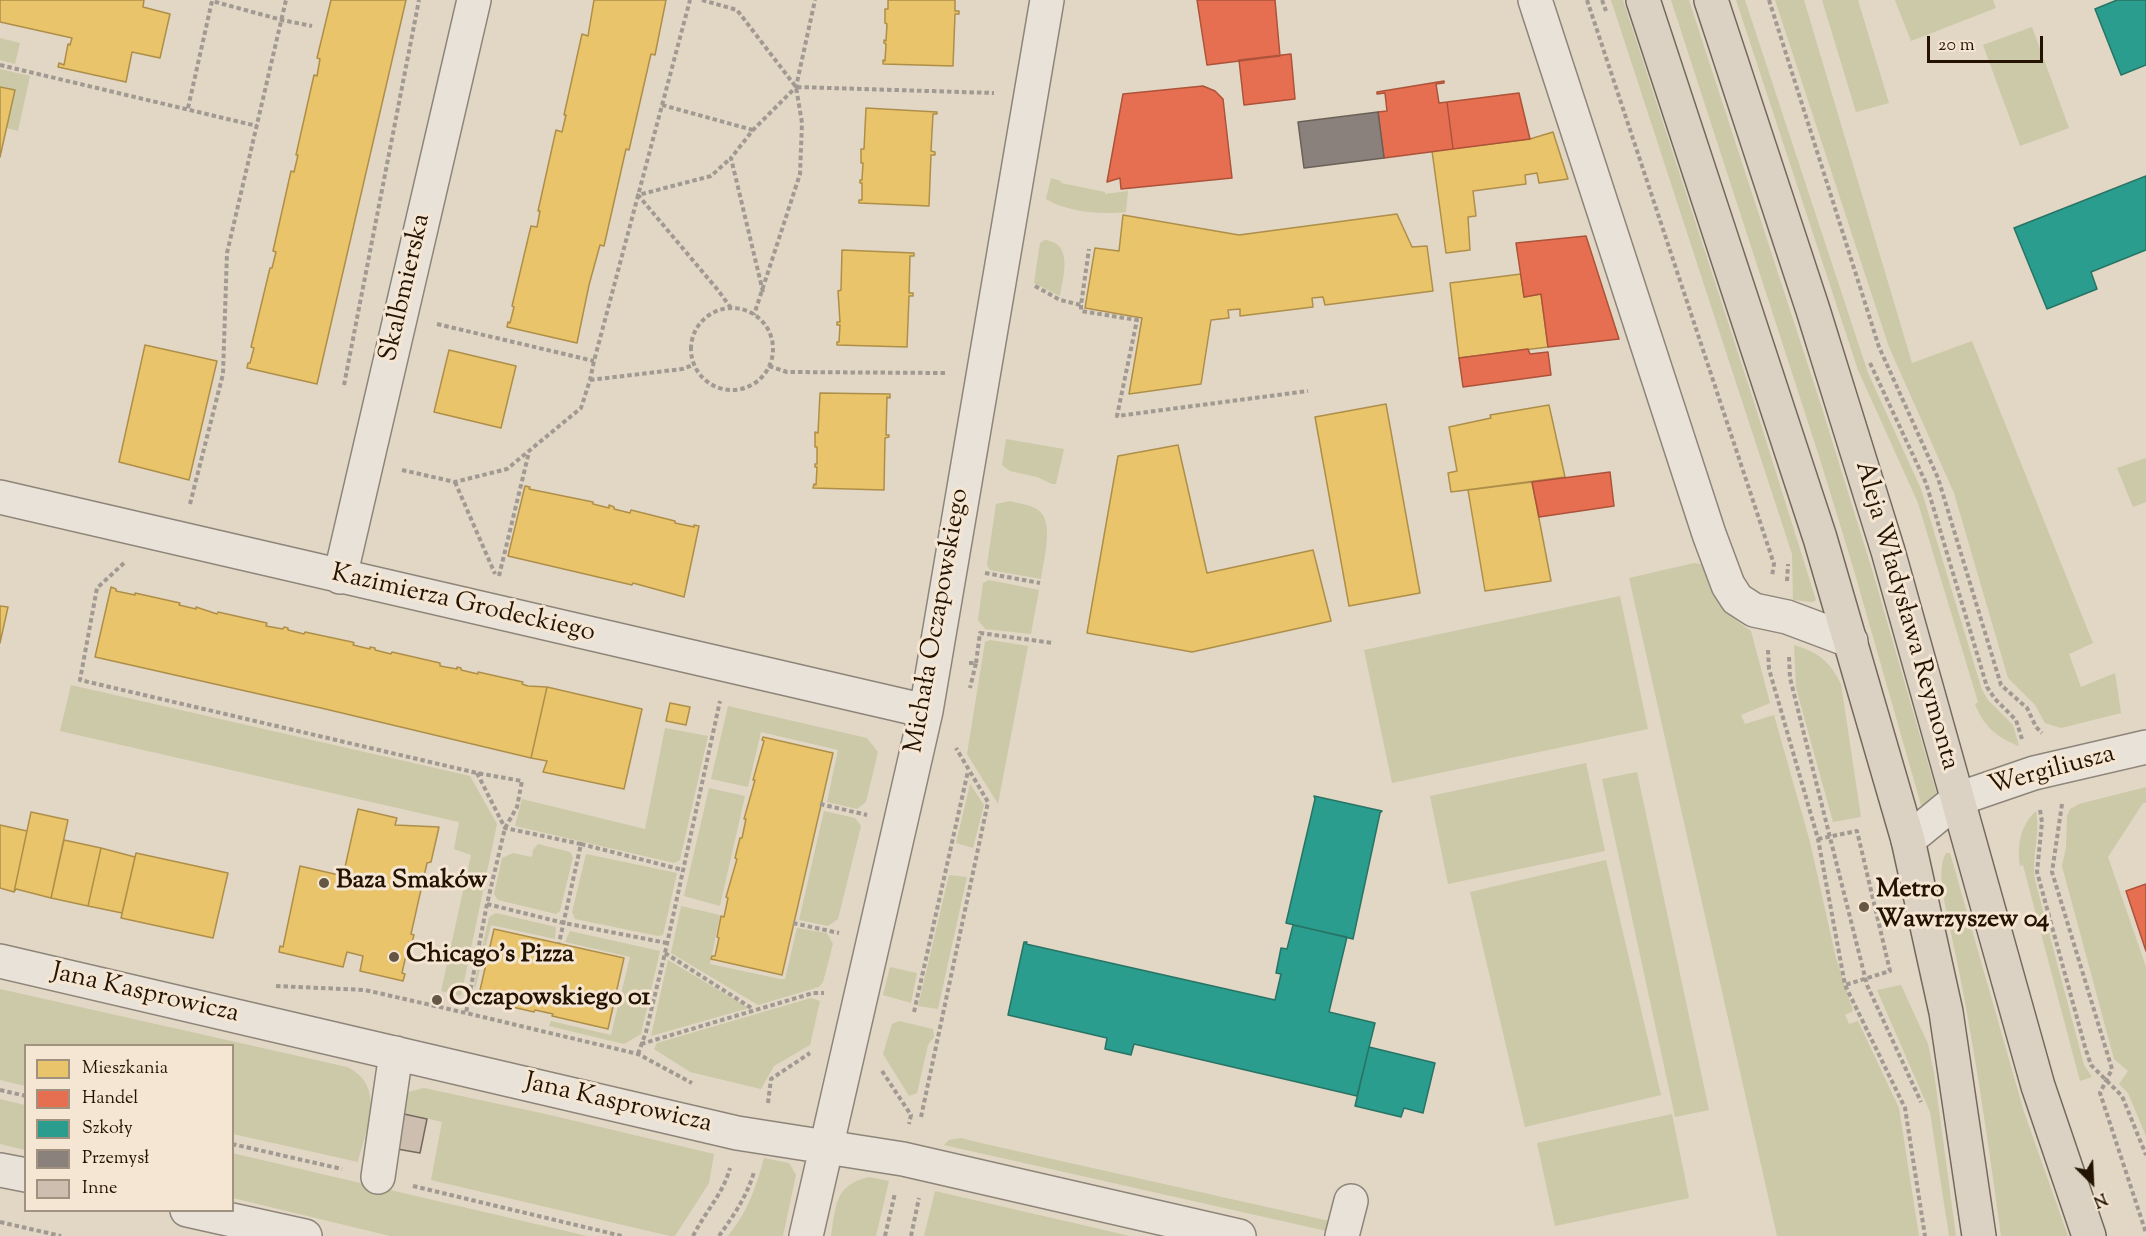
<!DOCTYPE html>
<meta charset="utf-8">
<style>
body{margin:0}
#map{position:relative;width:2146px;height:1236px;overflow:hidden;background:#e2d6c5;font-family:"Sorts Mill Goudy",serif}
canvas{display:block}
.legend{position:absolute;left:24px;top:1044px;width:210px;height:168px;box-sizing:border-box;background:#f4e6d2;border:2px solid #a0927e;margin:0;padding:8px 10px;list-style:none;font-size:18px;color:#231300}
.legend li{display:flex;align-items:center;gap:12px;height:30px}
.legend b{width:30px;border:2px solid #a0927e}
.north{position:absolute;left:2062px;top:1152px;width:60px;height:60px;-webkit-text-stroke:4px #f4e6d2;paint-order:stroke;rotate:156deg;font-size:16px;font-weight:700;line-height:24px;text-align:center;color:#231300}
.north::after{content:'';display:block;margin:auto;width:21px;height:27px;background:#231300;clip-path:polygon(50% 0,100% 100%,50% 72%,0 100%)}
.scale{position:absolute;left:1927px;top:36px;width:116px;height:27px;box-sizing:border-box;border:3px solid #231300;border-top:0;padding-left:8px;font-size:18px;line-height:21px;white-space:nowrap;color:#231300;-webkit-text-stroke:4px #f4e6d2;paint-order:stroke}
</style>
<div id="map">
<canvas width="2146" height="1236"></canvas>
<ul class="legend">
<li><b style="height:16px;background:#e9c46a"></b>Mieszkania</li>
<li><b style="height:16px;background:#e76f51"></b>Handel</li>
<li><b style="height:16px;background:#2a9d8f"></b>Szkoły</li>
<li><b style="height:16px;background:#8a817c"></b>Przemysł</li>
<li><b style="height:16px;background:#cebeaf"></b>Inne</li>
</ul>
<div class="north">N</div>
<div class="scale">20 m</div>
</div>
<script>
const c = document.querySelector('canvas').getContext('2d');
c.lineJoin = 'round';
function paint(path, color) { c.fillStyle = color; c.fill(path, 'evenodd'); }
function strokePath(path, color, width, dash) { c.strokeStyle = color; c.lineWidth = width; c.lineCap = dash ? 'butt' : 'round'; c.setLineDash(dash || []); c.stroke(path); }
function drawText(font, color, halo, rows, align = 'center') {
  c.font = font + ' "Sorts Mill Goudy",serif'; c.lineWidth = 6; c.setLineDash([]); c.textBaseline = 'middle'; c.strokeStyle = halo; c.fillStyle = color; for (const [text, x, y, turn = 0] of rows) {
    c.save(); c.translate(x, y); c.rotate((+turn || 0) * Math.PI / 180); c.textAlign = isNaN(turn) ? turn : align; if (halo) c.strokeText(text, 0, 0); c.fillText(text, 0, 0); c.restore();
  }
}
const green = new Path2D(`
 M1611,0H1623L1752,396L1816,600L1813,602L1793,600L1792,554Z
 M1671,0H1689L1821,405L1873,573L1937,795L1935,800L1926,809L1921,805L1853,567L1819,456Z
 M1736,0H1745L1868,373L1921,489L1982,690L1988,700L2013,725L2019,746C1998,738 1983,726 1975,704L1978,702L1918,503L1858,370Z
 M1775,0H1804L1912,363L1972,341L2093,643L2069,654L2081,687L2115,673L2121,713L2061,728L2045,723L2035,705L2008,678L1954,493L1889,347Z
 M1822,0H1858L1889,103L1856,112Z
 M1895,0H1993L1996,8L1911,41Z
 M2032,27L2069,128L2020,146L1983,45Z
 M0,38L20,43L15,64L0,60Z
 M0,69L30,76L18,131L6,128L15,90L0,87Z
 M1051,178L1061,181V183L1105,192V194L1128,191L1126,212C1102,215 1067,212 1046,199Z
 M1045,240C1074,243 1063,278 1060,296L1034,283L1040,243Z
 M1006,439L1064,449L1056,484H1052L1037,477L1010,471L1002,465Z
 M2146,458V502L2133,507L2117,468Z
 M1010,501C1019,504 1030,504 1038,510C1055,521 1043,562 1041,579L990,570L987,565L996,504Z
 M1694,563L1706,565C1718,598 1720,611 1751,631L1770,703L1741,715L1745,724L1774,715L1810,842L1836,958L1853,1011L1845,1015L1849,1024L1858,1021L1899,1108L1919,1236H1777L1629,578Z
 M989,580L1039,590L1031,634L985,629L978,620L983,583Z
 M1620,596L1648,729L1392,783L1364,650Z
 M990,640L1028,646L998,804L967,754L985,642Z
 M1794,645C1820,653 1829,661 1841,684L1861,817L1833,822L1796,688Z
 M71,685L470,776L497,824L461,996L441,991L471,855L454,849L459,822L60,731Z
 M728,706L867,738L878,752L866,802L857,809L827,802L838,750L761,732L748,787L711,779Z
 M665,728L708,736L680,860L674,863L515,826L522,799L645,829Z
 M1586,763L1605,851L1448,884L1430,796Z
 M1637,772L1709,1110L1675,1117L1602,779Z
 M970,784L984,805L973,848L956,843Z
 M2146,787V803H2143L2108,857L2146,967V1136L2128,1093L2119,1084L2128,1071L2114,1059L2062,866L2066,848L2067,816L2070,809L2079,804Z
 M709,788L745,796L720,906L684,896Z
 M824,811L855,818L861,826L838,919L828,926L799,920Z
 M2036,811C2041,836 2031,855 2035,880L2084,1065L2092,1077L2080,1081L2023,865L2020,866C2017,845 2020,826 2036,811Z
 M538,844L570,852L573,857L560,911L556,914L498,900L494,894L502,858L513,853L532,857L533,850Z
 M1946,853H1950L2024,1112L2068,1236H2001C1987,1135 1973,1033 1951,933C1947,911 1935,872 1946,853Z
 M586,854L677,873L663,935L658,936L575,919L572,912Z
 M1606,860L1661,1095L1525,1127L1470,892Z
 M949,875L967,877L938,1009L918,1006Z
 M681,906L720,915L710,964L780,979H785L797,928L827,933L833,944L823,982L819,987L758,1005L671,953Z
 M496,913L556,927L555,939L491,925L475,989L474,985L489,917Z
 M570,931L660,951L641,1034L624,1044L549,1026L551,1021L611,1035L630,957L565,942Z
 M668,960L749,1008L651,1036Z
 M890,967L917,973L911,1003L883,995Z
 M1901,985L1928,1044L1934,1073L1956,1236H1949L1930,1112L1877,990Z
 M0,989L347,1067C387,1086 366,1130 358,1162L233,1134L232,1046H26L25,1086L0,1080Z
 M811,998L820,1001L810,1045L774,1066L761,1089L690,1072L654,1049L657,1043Z
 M899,1021L933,1029L934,1037L928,1045L917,1093L909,1096L883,1054L892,1024Z
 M424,1088L550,1115L714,1154L709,1183L675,1236H670L431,1180L442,1122L404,1113L400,1094Z
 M0,1099L25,1105V1150L0,1144Z
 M1672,1114L1689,1198L1555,1226L1537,1143Z
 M961,1138L985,1144L1334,1222L1331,1232L944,1145L949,1140Z
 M232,1153L587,1236H390L233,1198Z
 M764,1158L789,1163L796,1175L783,1236H728C749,1209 755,1190 764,1158Z
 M869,1177L889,1181L876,1236H831C836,1206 834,1185 869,1177Z
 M935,1191L1130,1236H924Z`);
const homes = new Path2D(`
 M0,0H144L143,7L170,14L160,58L132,52L126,82L58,67L59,63L64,65L68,44L70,45L72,38L0,22Z
 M331,0H406L317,384L247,368L248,363H250L254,348L251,347L270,268H272L276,252L273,251L291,171L294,172L298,155H296L314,75L317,76L320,59L317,58Z
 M594,0H666L655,55L651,54L629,150L626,149L604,246L600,245L589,285L577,343L507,327L508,322L510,323L514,307L512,306L531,226L537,227L540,211H538L556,130L562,132L566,115H564L582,34L588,36Z
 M888,0H955V11H959V14H955L953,66L883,64V60L885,61L886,44L884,43V40L886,41L887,24L885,23V9H888Z
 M0,87L15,90L0,157Z
 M866,108L937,112V114H933L931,151L935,152V155H931L929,206L859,203V200H862V183H860V180H862L863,163H861V149H864Z
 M1553,132L1568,179L1539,183L1537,173L1525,175L1526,184L1473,191L1476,216L1468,217L1470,250L1446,253L1432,151L1530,139Z
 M1397,214L1412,247L1427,246L1433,291L1325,305L1323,297L1312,298L1313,307L1240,316V309L1228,310L1229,318L1211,320L1201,384L1129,394L1142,318L1085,308L1095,248L1119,251L1123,215L1239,235Z
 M842,250L914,253V256H910L909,293H913V296H909L907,347L837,345V342H839L840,325H837V322H840L838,291L841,290Z
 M1521,274L1524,297L1541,294L1548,347L1459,358L1450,283Z
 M145,345L217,361L189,480L119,462Z
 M449,350L516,366L501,428L434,412Z
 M820,393L890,394V398L887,397L886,435H889V437L885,438L884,490L813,488L814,484L816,485L817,467H815V464H817V447H815V432L818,433Z
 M1386,404L1420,593L1349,606L1315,417Z
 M1549,405L1565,477L1451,492L1448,473L1457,471L1449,427L1491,418L1490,415Z
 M1178,445L1207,573L1313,550L1331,621L1192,652L1087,633L1118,456Z
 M1532,482L1551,581L1485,591L1468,490Z
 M525,486L530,487L529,489L593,502V504L609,508V505L614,507V509L630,513L631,510L675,521V523L694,527V525L699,526L684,597L633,583L632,585L508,556Z
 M111,587L116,589V591L135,595V593L180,603L179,605L196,609V607L217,614L218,612L267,623L266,626L283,629L284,627L288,628V630L304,634L305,632L352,642L354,643L353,645L370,649V647L375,648V650L391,654L392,652L440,663V666L457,669V667L461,668V670L478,674V672L523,682L522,684L528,686L547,687L531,758L321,708L95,657Z
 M0,606L8,607L0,643Z
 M547,687L642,709L624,789L543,772L547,761L531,758Z
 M670,703L690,707L686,725L666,721Z
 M763,737L833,753L782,975L711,959L712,956H715L719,938L717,937L721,916L724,917L728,898L726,897L737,859L735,858L740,838H742L746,819H744L755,780H753L764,741L762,740Z
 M358,809L397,818L395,825L439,827L431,862L427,863L411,934L414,935L412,942H409L402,973L405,974L403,981L360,971L363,956L347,952L343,967L279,952L280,946L283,947L300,866L343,876Z
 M31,812L68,820L51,898L16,889L14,892Z
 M0,825L27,831L14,892L0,888Z
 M64,840L101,848L88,906L51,898Z
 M101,848L135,857L122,913L88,906Z
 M136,853L228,873L213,938L121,918Z
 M494,929L624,958L608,1029L552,1016L553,1014L535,1010L534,1012L478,999Z`);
const shops = new Path2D(`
 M1197,0H1275L1280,56L1207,65Z
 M1291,54L1295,99L1244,105L1239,60Z
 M1444,81V83L1436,84L1439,103L1447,102L1453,149L1384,158L1378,112L1387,111L1385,93L1377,94V92Z
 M1203,86L1215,91L1223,99L1232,178L1121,189L1120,178L1107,182L1123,94Z
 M1519,93L1530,139L1453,149L1447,102Z
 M1586,236L1619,339L1548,347L1541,294L1524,297L1516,243Z
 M1528,349L1530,354L1548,352L1551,375L1463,387L1459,358Z
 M1610,472L1614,506L1539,517L1532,482Z
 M2146,884V951L2126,891Z`);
const schools = new Path2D(`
 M2117,0H2146V65L2121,75L2095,9Z
 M2146,176V250L2091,272L2097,289L2047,309L2014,228Z
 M1314,796L1382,811L1380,813L1353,939L1286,923L1315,799Z
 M1293,925L1347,937L1329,1012L1375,1023L1357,1096L1134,1044L1131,1055L1105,1049L1107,1038L1008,1015L1024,942H1027L1026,944L1275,1000L1281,974L1276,973L1281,948L1287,949Z
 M1369,1047L1435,1063L1423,1113L1404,1108L1401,1117L1355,1106Z`);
const industry = new Path2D(`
 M1378,112L1384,158L1304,168L1298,122Z`);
const building = new Path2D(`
 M404,1114L427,1119L420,1153L397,1149Z`);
const path = new Path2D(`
 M702,0L737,10L796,87L802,123L800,174L754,315
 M1587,0L1774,564L1772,576
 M1602,0L1606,11
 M1769,0L1879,347L1938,478L2001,685L2027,708L2036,727L2042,733
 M0,65L257,126
 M797,87L994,93
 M662,105L753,130
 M188,108L212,1L282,20L312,26
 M1035,286L1060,300L1081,305L1089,249
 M763,292L731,158L753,130L796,87L815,0
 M1081,305V311L1137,320L1117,416L1308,391
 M731,308L717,289L638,195L711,176L731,158
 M691 349a41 41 0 1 1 82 0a41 41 0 1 1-82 0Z
 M437,324L594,361
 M1870,363L1926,483L1987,687L1995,699L2016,720L2022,739
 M769,366L787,372L945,373
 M590,380L682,369L693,365
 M344,385L419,0
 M402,470L455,482L507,469L581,408L590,380L594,361L690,0
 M455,482L495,574
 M190,504L223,374L227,253L286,0
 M124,563L97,588L80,680L477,773L522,781L517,807L505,828L487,904L466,1013
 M985,573L1040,583
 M499,576L529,452
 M1787,581L1788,564
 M1768,650L1769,669L1818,839L1845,985L1905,1108L1925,1236
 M1789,657L1790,678L1867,985L1921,1102
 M969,663H976L970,688
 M976,663L980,633L1053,643
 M477,773L505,828L581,844L559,943
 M820,804L867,815
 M2062,804L2052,872L2112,1069L2100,1093L2146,1233
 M2040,810L2042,822L2037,872L2085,1047L2091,1065L2122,1096L2146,1155
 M1818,839L1857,831L1890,971L1845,985
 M581,844L683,870
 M487,904L564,923L667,943
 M793,923L839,933
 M665,953L753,1009
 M276,986L365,990L466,1013L638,1054L692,1083
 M914,1012L968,771
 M641,1044L813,993H824
 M638,1054L646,1032L665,953L720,701
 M882,1071L911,1115L909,1124
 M0,1090L26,1096
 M768,1103L771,1079L810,1053
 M921,1117L988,802L956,748
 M232,1144L342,1169
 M413,1186L622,1236
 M0,1222L61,1236
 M693,1236C705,1212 723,1194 730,1168
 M719,1236C734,1215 747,1196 754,1172
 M885,1236L895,1193
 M911,1236L919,1198`);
const minor = new Path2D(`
 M1535,0L1709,534L1728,585L1737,599L1754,610L1787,617L1851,641
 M0,497L926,711
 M340,577L474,0
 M1908,840L1958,799L2034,773L2146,747
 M0,961L737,1133L903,1159L1239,1236
 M0,1170L26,1175
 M378,1177L396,1053
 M187,1210L305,1236
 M806,1236L926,711L1047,0
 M1342,1236L1351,1201`);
const major = new Path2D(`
 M1643,0L1820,538L1908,840L1946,1012L1979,1236
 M1711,0L1813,310L1888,551L2038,1086L2089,1236`);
const markers = [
 [324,883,6,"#665745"],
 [1864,907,6,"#665745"],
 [394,957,6,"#665745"],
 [437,1000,6,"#665745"]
];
const streetNames = [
 ["Skalbmierska",407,288,-77],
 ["Kazimierza Grodeckiego",463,605,13],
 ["Aleja Władysława Reymonta",1905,616,74],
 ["Michała Oczapowskiego",939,621,-80],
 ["Wergiliusza",2052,772,-15],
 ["Jana Kasprowicza",145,995,13],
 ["Jana Kasprowicza",618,1105,13]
];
const poiNames = [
 ["Baza Smaków",336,883],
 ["Metro",1876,892],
 ["Wawrzyszew 04",1876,922],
 ["Chicago's Pizza",406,957],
 ["Oczapowskiego 01",449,1000]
];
paint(green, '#cbc9a7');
paint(homes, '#e9c46a');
strokePath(homes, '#ae8f4a', 1.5);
paint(shops, '#e76f51');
strokePath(shops, '#ac5339', 1.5);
paint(schools, '#2a9d8f');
strokePath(schools, '#287464', 1.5);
paint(industry, '#8a817c');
strokePath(industry, '#6b6057', 1.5);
paint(building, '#cebeaf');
strokePath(building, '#736a5f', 1.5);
strokePath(minor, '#8e8579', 36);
strokePath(major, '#736a5f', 36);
strokePath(path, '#a19a92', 4, [4.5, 3]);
strokePath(minor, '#e8e2d9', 33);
strokePath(major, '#dcd2c4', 33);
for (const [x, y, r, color] of markers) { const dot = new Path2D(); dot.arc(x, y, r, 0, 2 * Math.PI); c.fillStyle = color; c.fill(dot); strokePath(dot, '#f4e6d2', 2); }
drawText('26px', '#231300', '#f4e6d2', streetNames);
drawText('bold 26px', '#231300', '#f4e6d2', poiNames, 'left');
</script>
